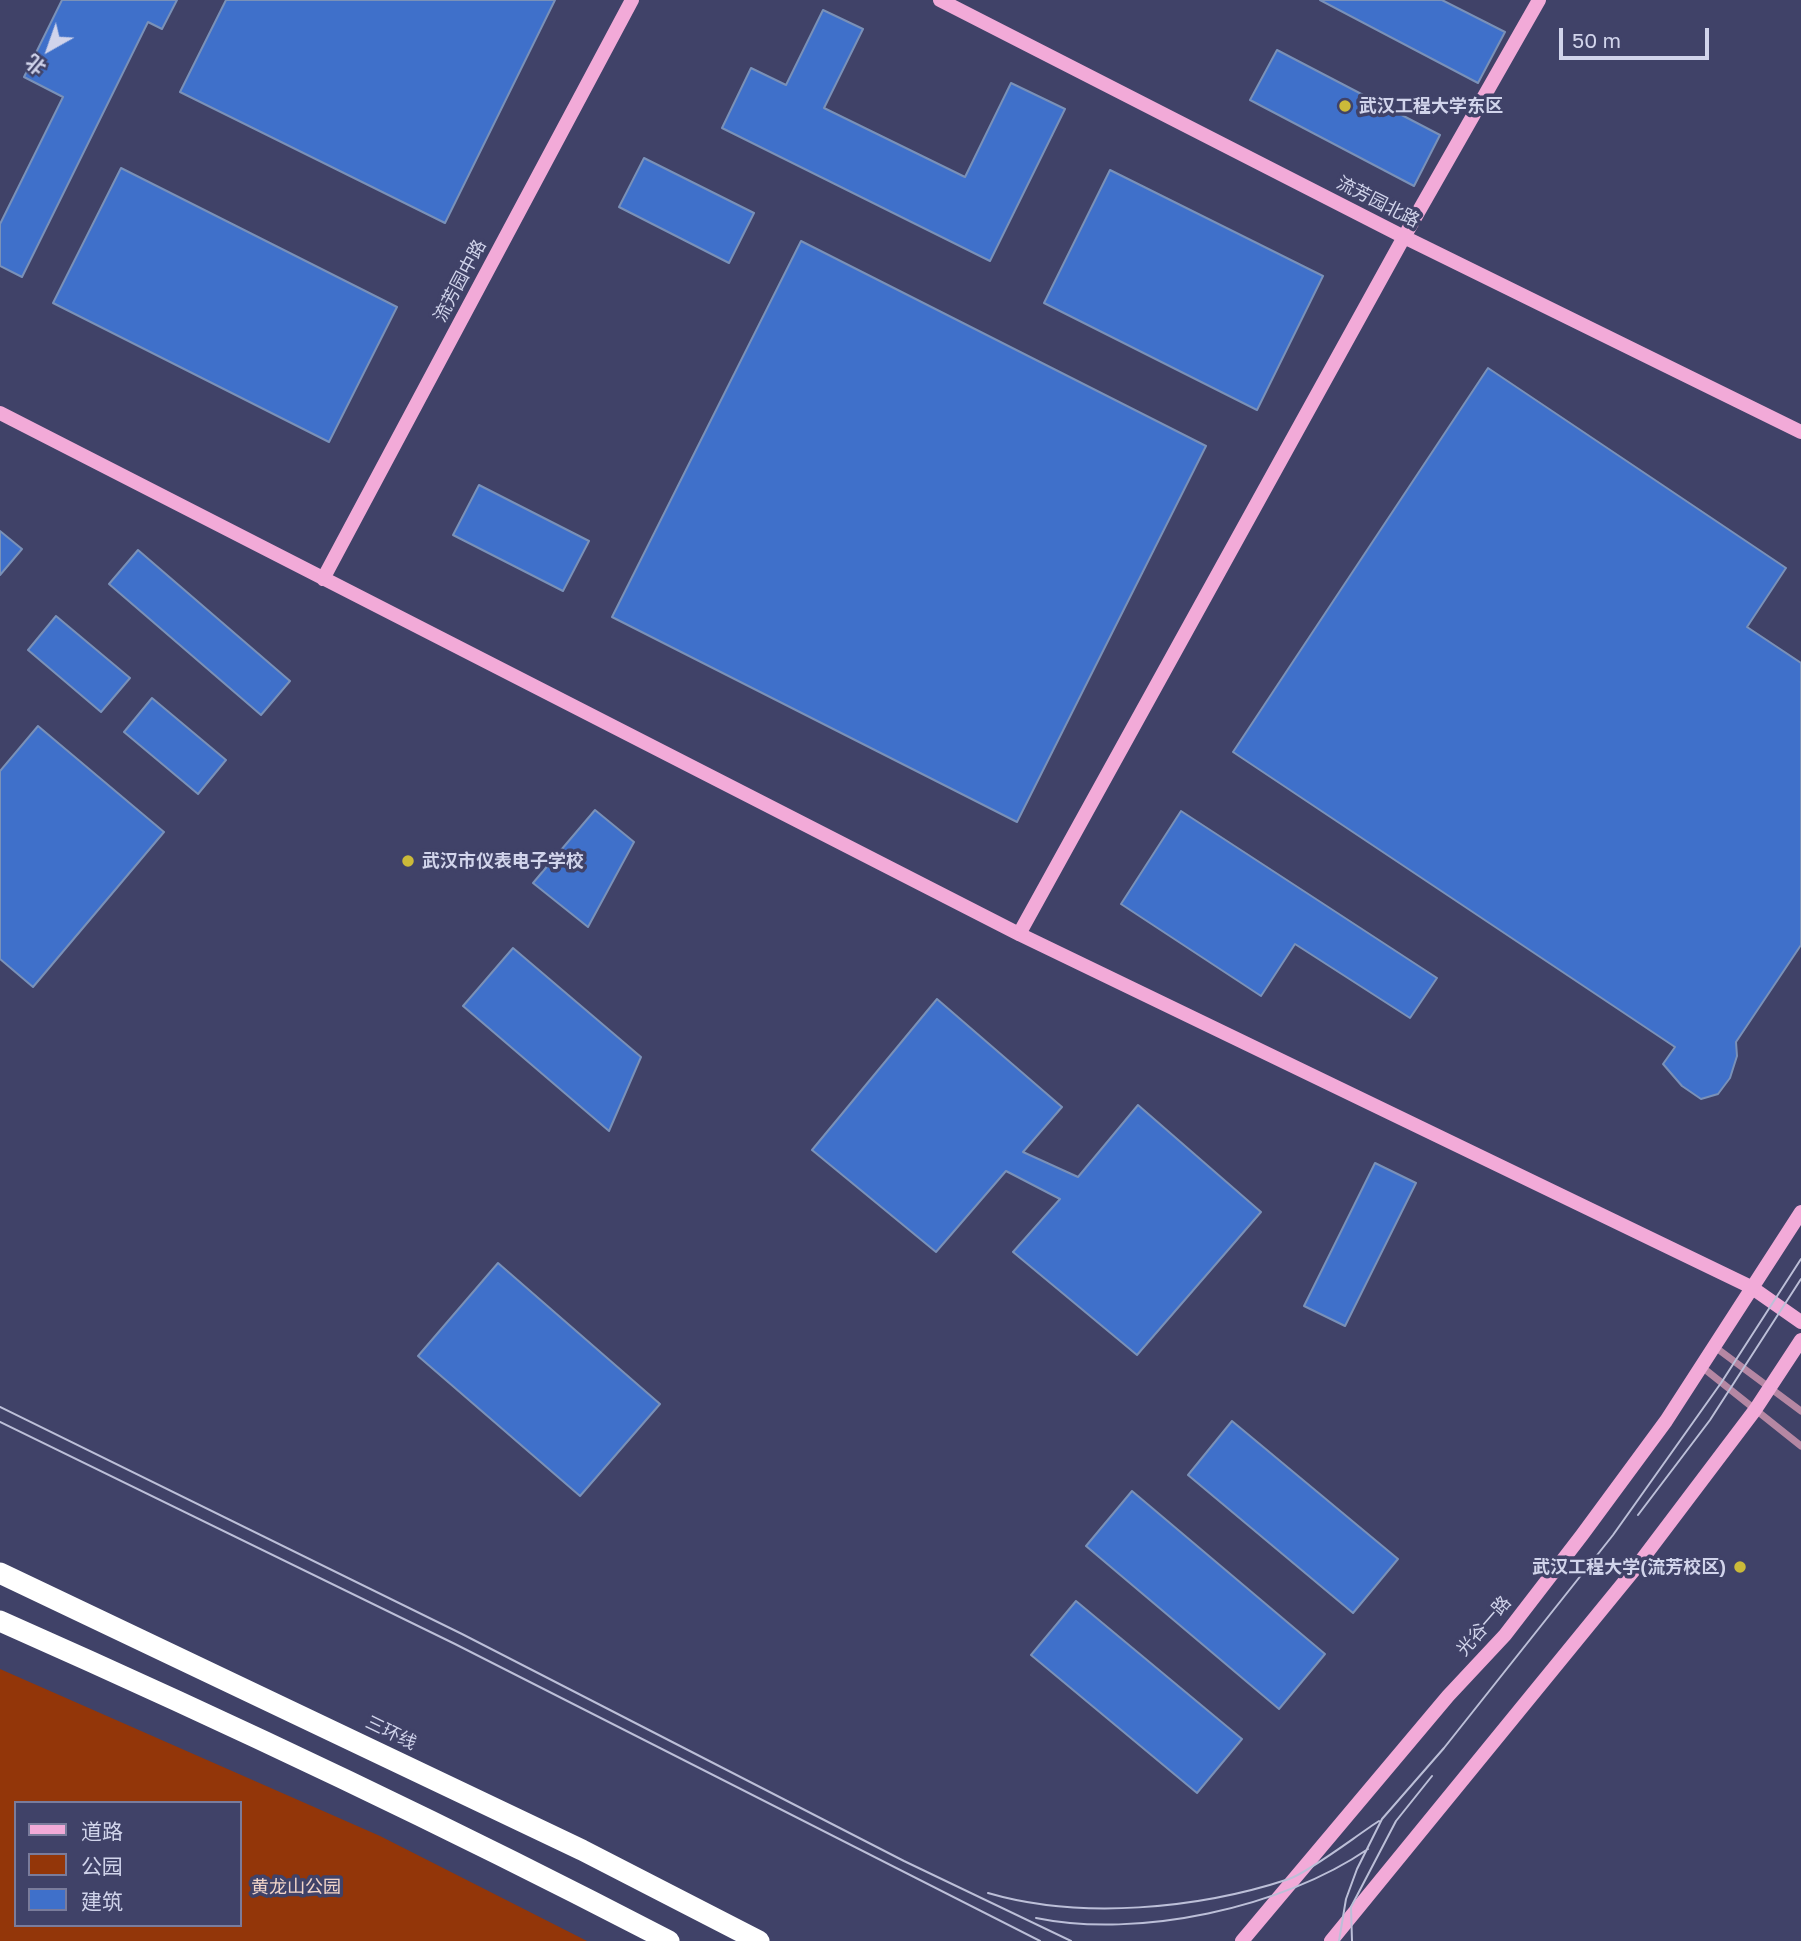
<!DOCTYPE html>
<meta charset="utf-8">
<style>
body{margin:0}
#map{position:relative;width:1801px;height:1941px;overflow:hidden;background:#404268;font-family:"Golos Text","Noto Sans SC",sans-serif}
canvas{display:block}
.legend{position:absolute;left:14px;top:1801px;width:228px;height:126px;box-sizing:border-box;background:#404268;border:2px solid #7a7c9c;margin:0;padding:9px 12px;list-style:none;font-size:21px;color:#d1d4eb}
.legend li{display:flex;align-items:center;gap:14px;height:35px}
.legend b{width:35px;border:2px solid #7a7c9c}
.north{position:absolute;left:14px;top:14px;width:70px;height:70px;-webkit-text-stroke:5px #404268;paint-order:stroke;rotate:220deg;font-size:19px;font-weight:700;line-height:28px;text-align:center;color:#d1d4eb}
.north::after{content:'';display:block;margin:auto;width:24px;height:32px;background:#d1d4eb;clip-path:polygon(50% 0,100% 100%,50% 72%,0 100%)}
.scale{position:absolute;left:1559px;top:28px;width:150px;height:32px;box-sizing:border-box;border:4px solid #d1d4eb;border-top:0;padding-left:9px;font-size:21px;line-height:24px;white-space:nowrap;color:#d1d4eb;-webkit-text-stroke:5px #404268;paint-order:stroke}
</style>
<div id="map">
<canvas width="1801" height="1941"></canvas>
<ul class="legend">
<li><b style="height:9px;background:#f2aad8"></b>道路</li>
<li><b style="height:19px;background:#933609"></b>公园</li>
<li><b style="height:19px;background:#3f70ca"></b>建筑</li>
</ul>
<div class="north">北</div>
<div class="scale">50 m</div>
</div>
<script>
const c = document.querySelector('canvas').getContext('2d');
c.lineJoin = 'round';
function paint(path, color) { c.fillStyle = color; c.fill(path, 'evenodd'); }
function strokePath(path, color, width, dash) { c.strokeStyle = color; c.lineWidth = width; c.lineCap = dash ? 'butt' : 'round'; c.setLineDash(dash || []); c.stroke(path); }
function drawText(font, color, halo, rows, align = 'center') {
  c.font = font + ' "Golos Text","Noto Sans SC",sans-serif'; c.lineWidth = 7; c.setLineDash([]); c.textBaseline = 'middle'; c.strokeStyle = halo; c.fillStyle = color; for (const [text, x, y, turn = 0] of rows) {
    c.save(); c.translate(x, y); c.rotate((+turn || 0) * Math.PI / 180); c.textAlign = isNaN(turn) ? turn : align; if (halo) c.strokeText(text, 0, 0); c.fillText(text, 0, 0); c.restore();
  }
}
const green = new Path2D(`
 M0,1669L380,1836L587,1941H0ZM16,1803H240V1925H16Z`);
const building = new Path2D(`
 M62,0H177L162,29L148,22L22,277L0,266V224L63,97L24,77Z
 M226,0H555L445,223L180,92Z
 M1320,0H1442L1505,32L1478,83Z
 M823,10L863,29L824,108L965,177L1011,83L1065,109L990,261L722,128L751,68L786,85Z
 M1277,50L1440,135L1414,186L1250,100Z
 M644,158L754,213L729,263L619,207Z
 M121,168L397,307L329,442L53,303Z
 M1110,170L1323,276L1257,410L1044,303Z
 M801,241L1206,446L1017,822L612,617Z
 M1488,368L1786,568L1747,627L1801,663V945L1736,1042L1737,1056L1730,1078L1718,1094L1701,1099L1682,1086L1663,1064L1675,1047L1233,752Z
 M479,485L589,541L563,591L453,535Z
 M0,531L22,549L0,575Z
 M138,550L290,681L261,715L109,584Z
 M56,616L130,678L101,712L28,650Z
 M152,698L226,760L198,794L124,732Z
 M38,726L164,832L33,987L0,959V771Z
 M595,810L634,842L588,927L533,883Z
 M1181,811L1437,978L1410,1018L1295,944L1261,996L1121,904Z
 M513,948L641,1057L609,1131L463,1006Z
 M937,999L1062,1107L1023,1152L1078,1177L1138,1105L1261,1212L1137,1355L1013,1252L1060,1199L1006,1171L936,1252L812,1150Z
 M1375,1163L1416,1183L1345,1326L1304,1306Z
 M498,1263L660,1404L580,1496L418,1356Z
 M1232,1421L1398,1559L1353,1613L1188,1475Z
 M1132,1491L1325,1654L1279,1709L1086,1546Z
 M1076,1601L1242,1739L1197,1793L1031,1655Z`);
const street = new Path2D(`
 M1715,1347L1801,1411
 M1702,1367L1801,1446`);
const secondary = new Path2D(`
 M940,0L1404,237L1801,432
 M0,413L1019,934L1751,1287L1801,1322
 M323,579L632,0
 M1019,934L1404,237L1539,0
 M1242,1941L1448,1696L1505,1635L1582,1535L1666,1421L1801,1212
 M1331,1941L1634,1570L1755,1410L1801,1340`);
const highway = new Path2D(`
 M0,1573L582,1850L759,1941
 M0,1621C226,1721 450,1827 669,1941`);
const tram = new Path2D(`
 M0,1407L462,1634L904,1861L1071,1941
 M0,1422L455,1644L1040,1941
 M1638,1515L1710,1420L1801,1279
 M988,1893C1080,1920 1198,1909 1289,1879C1311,1871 1357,1835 1379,1821
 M1036,1918C1138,1939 1282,1908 1368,1849
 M1339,1941L1346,1899L1357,1869L1382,1819L1444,1748L1613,1535L1721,1383L1801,1259
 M1352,1941L1351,1907L1396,1821L1432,1776`);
const markers = [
 [1345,106,7,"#cbba39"],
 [408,861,7,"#cbba39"],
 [1740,1567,7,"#cbba39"]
];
const poiNames = [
 ["武汉工程大学东区",1359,106],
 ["武汉市仪表电子学校",422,861],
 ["武汉工程大学(流芳校区)",1726,1567,"right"]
];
const streetNames = [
 ["流芳园北路",1378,202,27],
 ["流芳园中路",460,281,-62],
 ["光谷一路",1484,1626,-49],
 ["三环线",391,1733,26]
];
const parkNames = [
 ["黄龙山公园",296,1887]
];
paint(green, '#933609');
paint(building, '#3f70ca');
strokePath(building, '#7a91b8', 2);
strokePath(street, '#b587a3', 7);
strokePath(secondary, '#f2aad8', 14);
strokePath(highway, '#fff', 21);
strokePath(tram, '#bcbfd8', 2);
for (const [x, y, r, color] of markers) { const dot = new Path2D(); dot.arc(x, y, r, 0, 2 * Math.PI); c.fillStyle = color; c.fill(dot); strokePath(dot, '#404268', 2.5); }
drawText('bold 18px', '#d1d4eb', '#404268', poiNames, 'left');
drawText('18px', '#d1d4eb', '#404268', streetNames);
drawText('18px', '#f1d4c9', '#404268', parkNames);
</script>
